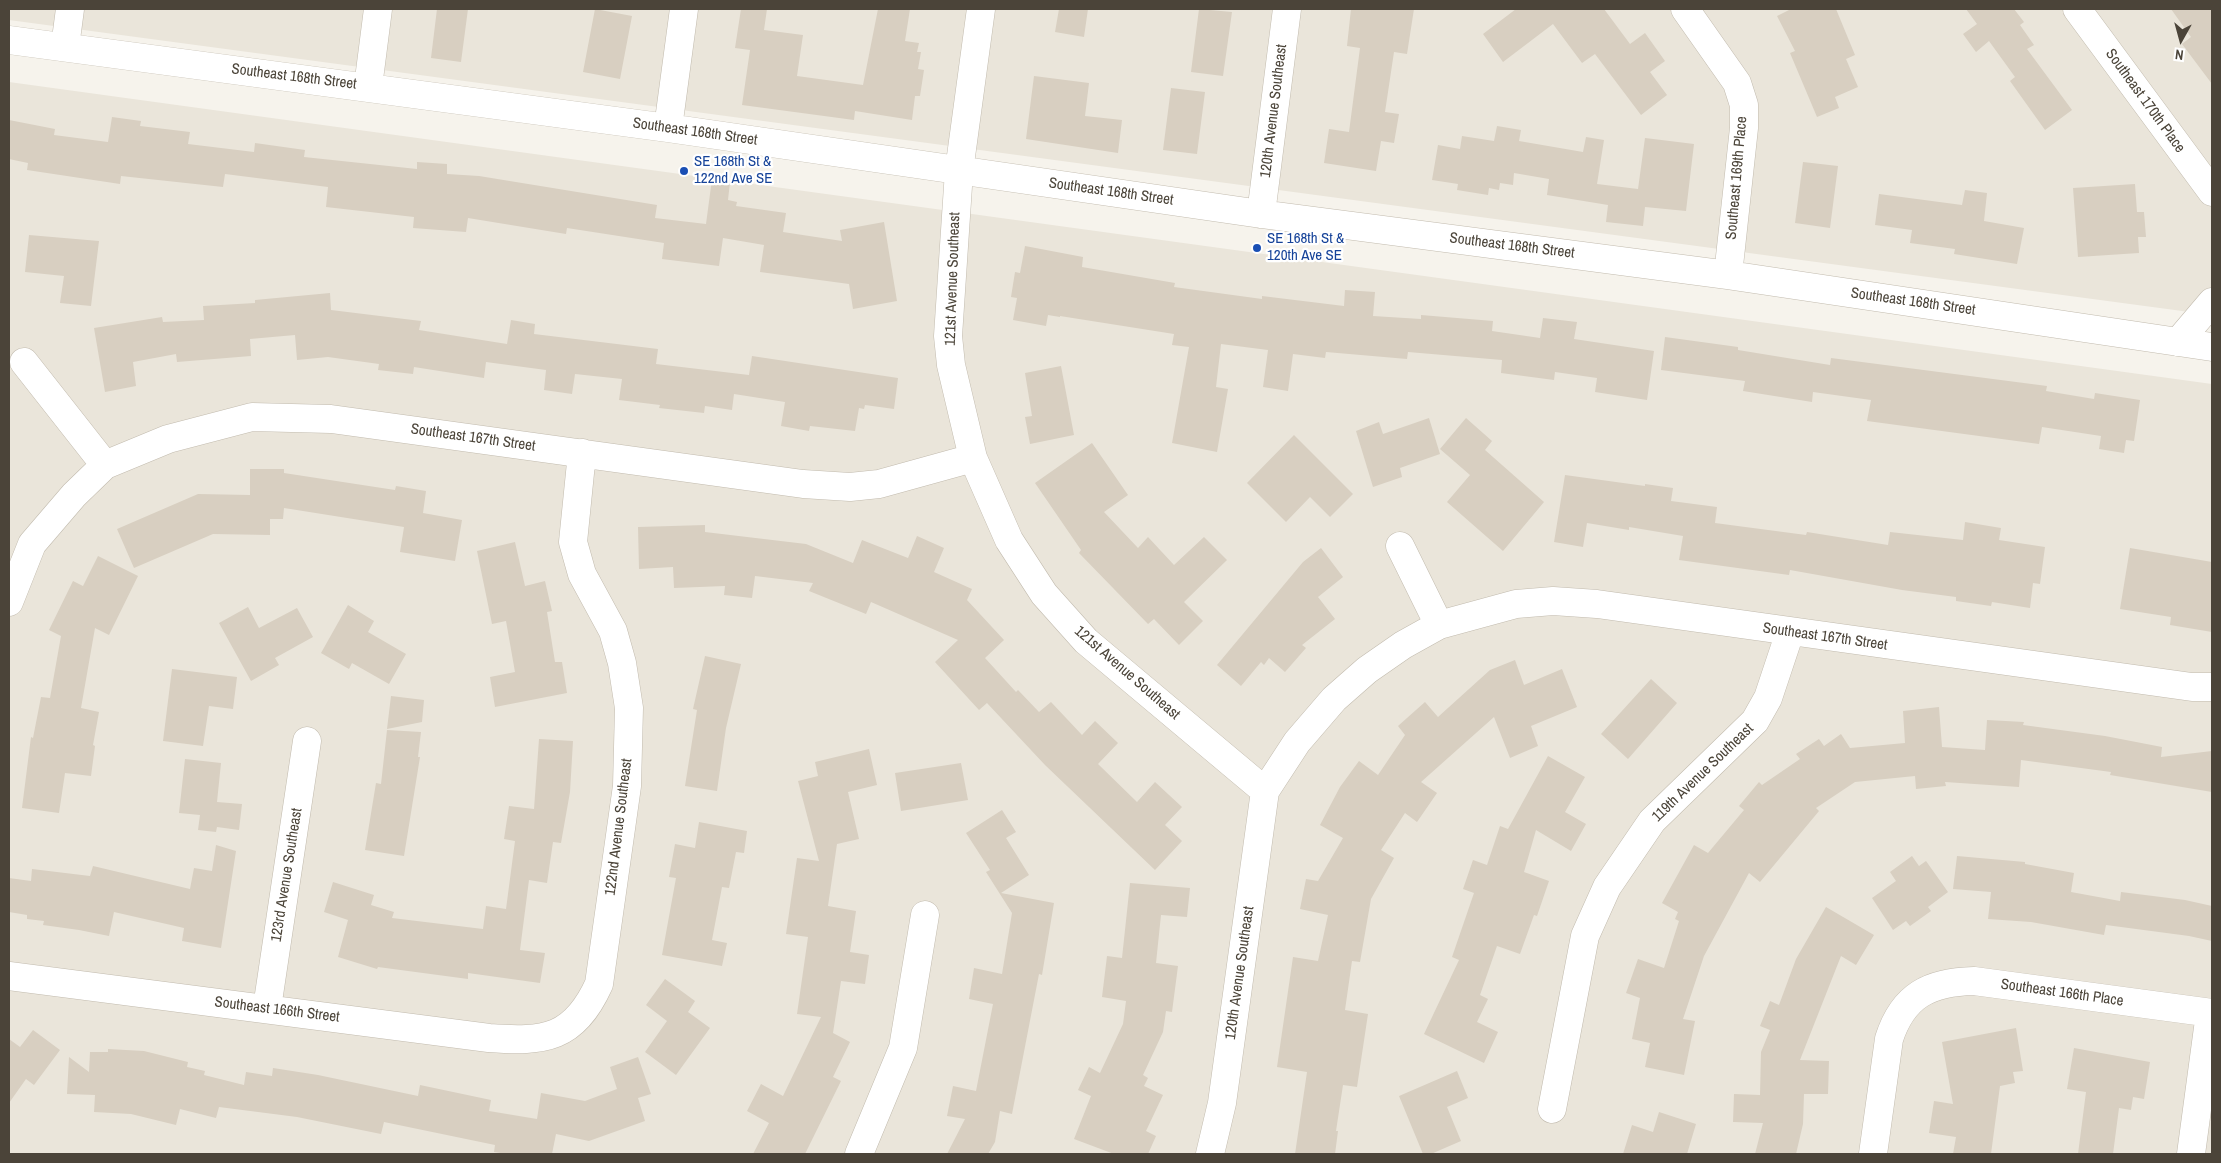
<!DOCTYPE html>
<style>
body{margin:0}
#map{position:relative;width:2221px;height:1163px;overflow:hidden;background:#f6f3ec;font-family:"Archivo Narrow",sans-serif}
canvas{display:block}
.frame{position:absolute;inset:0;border:10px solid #4b4439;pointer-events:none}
.north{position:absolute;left:2156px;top:15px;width:50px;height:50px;-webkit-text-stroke:4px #fff;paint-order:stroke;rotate:187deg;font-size:14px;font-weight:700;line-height:20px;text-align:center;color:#4b4439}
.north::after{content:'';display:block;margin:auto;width:18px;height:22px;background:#4b4439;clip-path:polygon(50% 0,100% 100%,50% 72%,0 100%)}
</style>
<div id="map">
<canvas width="2221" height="1163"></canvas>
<div class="frame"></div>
<div class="north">N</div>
</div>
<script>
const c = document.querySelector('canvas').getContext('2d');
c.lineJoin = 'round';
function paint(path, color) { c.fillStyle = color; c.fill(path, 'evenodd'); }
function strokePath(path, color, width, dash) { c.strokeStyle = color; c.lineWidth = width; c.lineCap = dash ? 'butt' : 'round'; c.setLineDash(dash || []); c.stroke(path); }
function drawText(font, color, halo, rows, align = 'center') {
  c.font = font + ' "Archivo Narrow",sans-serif'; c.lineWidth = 4.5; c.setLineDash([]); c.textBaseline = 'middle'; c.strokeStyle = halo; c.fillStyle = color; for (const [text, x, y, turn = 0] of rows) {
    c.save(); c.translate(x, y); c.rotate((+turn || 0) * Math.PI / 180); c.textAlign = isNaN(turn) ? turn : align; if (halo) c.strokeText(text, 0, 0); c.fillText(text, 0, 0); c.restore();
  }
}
const residential = new Path2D(`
 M9,9H2212V315L9,20Z
 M9,82L2212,384V1154H9Z`);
const building = new Path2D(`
 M437,9H468L461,62L431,58Z
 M595,9L632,16L620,79L583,72Z
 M741,9H767L764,30L803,35L797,76L863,85L878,9H910L905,41L919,43L917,52H921L918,69L924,70L920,96H915L912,120L855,111L854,120L742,105L750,50L735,48Z
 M1059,9H1088L1084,37L1055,32Z
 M1199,9L1232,12L1223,76L1191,72Z
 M1351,9H1414L1407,54L1394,52L1385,112L1399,114L1394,143L1381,141L1376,171L1324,163L1329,129L1349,132L1360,48L1347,46Z
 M1516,9H1604L1630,44L1645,33L1665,61L1650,72L1667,95L1641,115L1595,54L1582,63L1553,24L1503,62L1483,34Z
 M1791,9H1836L1855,55L1846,59L1858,87L1835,97L1839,108L1817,117L1790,53L1795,51L1777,16Z
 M1966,9H2014L2024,22L2020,25L2034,45L2027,49L2072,110L2045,130L2010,81L2015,77L1989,41L1976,52L1963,34L1977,24Z
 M2171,9H2212V84L2182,44L2191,37Z
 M1034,76L1089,83L1085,116L1122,120L1118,153L1026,139Z
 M1171,88L1205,92L1197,154L1163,150Z
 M112,117L141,121L140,126L190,132L188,144L254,152L255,143L305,150L304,157L417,169V162L447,164V174L479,176L657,205L655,218L706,224L712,179L730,182L728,200L737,202L736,206L786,213L783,232L842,241L840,230L884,222L897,301L853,309L849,284L760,272L764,245L723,238L719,266L662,259L664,243L567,228L566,234L468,218L466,232L413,228L414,217L326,207L328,187L225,174L223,187L121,176L120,184L27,170L28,163L9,159V120L55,129L54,135L108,142Z
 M1497,126L1521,130L1519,141L1583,152L1586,137L1604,140L1597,184L1638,189L1645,138L1694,144L1686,211L1645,207L1643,226L1606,222L1608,205L1547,195L1549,179L1514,173L1513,185L1500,183L1499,190L1489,188L1488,195L1457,190L1458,184L1432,180L1438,145L1460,149L1462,136L1494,141Z
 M1803,162L1838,166L1830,228L1795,223Z
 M2135,184L2137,212H2144L2146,237H2138L2139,253L2078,257L2073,188Z
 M1965,190L1987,193L1984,221L2024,228L2017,264L1954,254L1955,249L1910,243L1912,230L1875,225L1879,194L1962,205Z
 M29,235L99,241L91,306L60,303L64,276L25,272Z
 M1025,246L1083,257L1082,267L1175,283L1174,287L1262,299V296L1344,306L1345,290L1375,292L1373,316L1421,319V315L1493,321L1492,331L1540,338L1543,318L1577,322L1574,339L1654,351L1647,400L1595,392L1597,378L1555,372L1554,380L1501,373L1502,360L1408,352L1407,359L1326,352L1325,358L1293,354L1288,391L1263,387L1268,350L1221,344L1216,387L1228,389L1217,452L1172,443L1189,347L1172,345L1174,334L1060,316V317L1048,315L1046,326L1013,320L1017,298L1011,297L1015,272L1020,273Z
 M330,293L331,310L421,321L419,330L507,344L511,320L535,324L534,334L658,349L656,364L749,375L752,356L898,378L894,409L865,405L864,409L859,408L855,431L810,426L809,431L781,426L785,402L734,394L732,410L705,406L704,413L659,408L660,405L619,400L622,379L575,374L572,394L544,390L546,370L486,362L484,378L414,367L413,374L378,370L379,364L328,357L297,360L295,335L250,339L251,356L177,362L176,354L133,362L136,386L105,392L94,328L162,317L163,322L204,320L203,306L255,303V300Z
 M1665,337L1738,347V350L1830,365L1831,358L2047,386L2046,391L2094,399L2095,393L2140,400L2134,441L2126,440L2124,453L2099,449L2101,436L2042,427L2039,444L1867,421L1871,400L1813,392L1812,402L1743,391L1745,381L1661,370Z
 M1061,366L1074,435L1030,444L1025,417L1032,416L1025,373Z
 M1429,418L1440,454L1400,468L1402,477L1373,487L1356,431L1379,422L1383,434Z
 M1466,418L1492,441L1485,450L1544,502L1503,551L1447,502L1470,475L1440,449Z
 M1294,435L1353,494L1330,517L1310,497L1286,522L1247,483Z
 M1092,443L1128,495L1104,512L1138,548L1148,537L1174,565L1204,537L1227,560L1184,602L1203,621L1179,645L1154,619L1148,624L1079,553L1081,550L1035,483Z
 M250,469H284V473L395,490L396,486L426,491L423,513L462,520L455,561L400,552L404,527L284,508L283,519H270V535L213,534L134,568L117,529L198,494L250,495Z
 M1565,475L1645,486V484L1673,488L1671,501L1717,507L1715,523L1806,535L1807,532L1888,545L1890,532L1963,540L1965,522L2001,528L1999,540L2045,547L2040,584L2033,583L2030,608L1992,602L1991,606L1956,601V597L1902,590L1790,570L1789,575L1679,560L1683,536L1629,527V530L1587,523L1583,547L1554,542Z
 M705,525V532L806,544L853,563L862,540L908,558L917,536L944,548L934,572L972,589L967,600L1004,640L985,658L1016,692L1018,690L1039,712L1051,702L1082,735L1095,721L1118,743L1098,764L1137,802L1155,782L1182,807L1165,825L1182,841L1155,870L1045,765L987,703L979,710L935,662L958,640L871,602L866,614L809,591L813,583L755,576L752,598L724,595L725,586L674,588L673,567L639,569L638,527Z
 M515,542L525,586L545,581L552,611L547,612L555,662H562L567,693L495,707L490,677L515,672L506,621L492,624L477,551Z
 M1321,548L1343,577L1318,597L1335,619L1302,645L1306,648L1285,672L1269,658L1264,665L1261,662L1241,686L1217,665L1303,562Z
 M2130,548L2212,562V632L2170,625L2171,617L2120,609Z
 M98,556L138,576L109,635L95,628L81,708L99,712L93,745L95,746L91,776L65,773L59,813L22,808L31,737L33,738L41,697L50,698L61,636L49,630L73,581L83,586Z
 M348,605L374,621L368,632L406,654L389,684L352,663L349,669L321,653Z
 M248,607L259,628L297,608L313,637L275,658L279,665L251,681L219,623Z
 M705,656L741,664L726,728L717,791L685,786L697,710L693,709Z
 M1515,660L1524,685L1562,669L1577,707L1531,726L1538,746L1510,758L1494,717L1421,782L1437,793L1417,822L1405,813L1381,850L1394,858L1371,899L1360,962L1352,961L1345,1010L1368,1014L1357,1087L1343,1085L1336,1131H1338L1335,1154H1295L1307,1072L1277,1067L1293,957L1318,961L1328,915L1300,909L1306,879L1318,881L1343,838L1320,825L1340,787L1359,761L1378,775L1405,735L1398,726L1425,702L1438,717L1490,670Z
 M172,669L237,677L233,709L209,706L203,746L163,741Z
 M1651,679L1677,703L1628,759L1601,734Z
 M391,696L424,700L422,722L387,729Z
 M1939,707L1942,747L1985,750L1987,720L2024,722L2023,725L2105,736L2162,747L2161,757L2212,751V792L2110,775L2111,772L2021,760L2019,787L1945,782L1946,786L1916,789L1915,776L1855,782L1816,808L1819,811L1760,882L1749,873L1704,956L1683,1019L1695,1021L1684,1075L1645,1067L1650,1043L1632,1039L1640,998L1626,993L1638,959L1664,968L1679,921L1675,919L1678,912L1662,903L1694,845L1708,853L1744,810L1739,806L1759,782L1762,785L1800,759L1796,754L1819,739L1824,746L1841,734L1850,748L1905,743L1903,711Z
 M387,730L421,732L418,757H420L404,856L365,850L376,783L381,784Z
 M539,739L573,741L570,792L561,843L553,842L547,883L529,880L520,950L545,953L540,983L468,973V979L378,967L377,969L338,957L348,920L324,912L333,882L374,895L371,905L394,912L392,918L483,929L486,906L506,909L515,841L504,839L509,806L534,809Z
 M869,749L877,785L848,792L859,839L837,844L828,906L856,911L850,952L869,955L865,984L841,981L833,1033L850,1042L833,1077L841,1081L805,1154H753L769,1123L747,1111L761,1084L783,1096L821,1017L797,1014L808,937L786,934L797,858L819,861L798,781L818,776L815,762Z
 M1548,756L1585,777L1565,812L1586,824L1571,851L1536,830L1524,872L1549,881L1537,916L1534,915L1520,954L1497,946L1480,995L1488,999L1477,1022L1498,1032L1484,1063L1424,1034L1459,960L1452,957L1474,893L1463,889L1473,860L1487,865L1500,826L1508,829Z
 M185,759L221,763L217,802L242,804L239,830L217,827L216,832L198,830L200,815L179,813Z
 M961,763L968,800L901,811L895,773Z
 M1002,810L1016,832L1006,838L1029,875L1001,893L1054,903L1042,975L1039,974L1012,1114L1000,1111L995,1142L988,1154H947L965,1119L947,1116L953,1086L976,1091L993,1004L969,999L974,968L1002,974L1012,913L986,872L990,870L966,833Z
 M699,822L747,831L744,853L736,852L729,888L722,887L712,940L727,943L722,966L662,955L676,878L669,877L675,844L695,848Z
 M216,845L236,851L221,948L182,941L184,928L114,912L109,936L79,930L43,925L44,921L27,919V915L9,912V878L31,881L32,869L90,876L93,866L190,889L194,868L212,871Z
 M1912,856L1919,866L1926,861L1948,892L1928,907L1931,911L1910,926L1906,921L1893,930L1872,898L1896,881L1890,872Z
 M1957,856L2025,862V864L2074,873L2071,892L2120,901L2121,892L2185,900L2212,906V941L2189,936L2106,925L2104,935L2031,922L1988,919L1991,892L1953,889Z
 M1130,883L1190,888L1187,917L1161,915L1156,963L1178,966L1172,1012L1166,1011L1163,1032L1143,1075L1148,1078L1144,1086L1163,1095L1146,1131L1156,1136L1148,1154H1114L1074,1139L1091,1096L1078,1090L1089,1067L1100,1073L1123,1024L1126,1001L1102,997L1107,956L1122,958Z
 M1826,907L1874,935L1856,965L1841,956L1800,1060L1829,1061L1828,1094H1804L1803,1124L1796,1154H1755L1763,1123L1733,1122L1734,1094L1760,1095L1761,1052L1770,1030L1760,1026L1770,1001L1779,1005L1796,959Z
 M665,979L695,1001L688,1012L710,1028L676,1075L645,1052L667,1021L646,1005Z
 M2016,1028L2023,1071L2013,1072L2015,1083L2000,1086L1991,1154H1953L1956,1137L1929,1133L1934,1101L1953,1104L1942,1042Z
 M33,1030L60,1050L34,1085L26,1079L9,1103V1039L20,1047Z
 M2074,1048L2150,1062L2144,1099L2133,1097L2131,1110L2119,1108L2113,1154H2078L2086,1092L2067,1089Z
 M108,1049L144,1051L188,1062L187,1067L205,1071L204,1075L244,1085L246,1072L272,1076L273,1068L318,1075L418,1096L420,1085L491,1100L489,1111L537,1119L541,1093L585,1101L617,1089L610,1067L638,1057L651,1094L638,1098L645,1121L589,1141L556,1134L552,1154H507L494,1152L495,1145L384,1122L381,1134L297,1117L219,1107L216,1118L180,1109L176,1125L131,1114L94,1112L95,1095L67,1094L69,1057L89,1072L90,1052H108Z
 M1457,1071L1468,1098L1447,1107L1461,1141L1431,1154H1423L1399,1096Z
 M1659,1112L1696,1124L1687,1154H1623L1632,1125L1653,1132Z`);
const minor = new Path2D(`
 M981,9L959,171L948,336L951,365L973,458L1009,540L1044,594L1086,641L1265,791
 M1685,9L1737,83L1744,105V128L1728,275
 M2077,9L2212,192
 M9,40L668,128L1261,214L1728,275L2212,347
 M65,47L70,9
 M368,87L378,9
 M668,128L684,9
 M1261,214L1287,9
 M2178,342L2212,302
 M24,362L105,465
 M1400,546L1439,625
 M9,602L32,544L74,495L105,465L168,439L252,417L331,419L803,484L850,487L879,484L973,458
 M9,976L489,1038C545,1042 574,1039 599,984L627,786L629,708L622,663L613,631L582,574L573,542L582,453
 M267,1008L307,741
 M1552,1109L1585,936L1607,887L1652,821L1755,721L1768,698L1790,632
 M859,1154L903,1048L925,915
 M1210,1154L1222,1103L1265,791L1297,742L1334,699L1367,670L1403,645L1439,625L1516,604L1553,601L1597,604L2192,687H2212
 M1873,1154L1889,1039C1903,995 1930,982 1974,981L2212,1013
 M2191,1154L2210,1013`);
const markers = [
 [684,171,5,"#1a4fb4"],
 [1257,248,5,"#1a4fb4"]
];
const streetNames = [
 ["Southeast 168th Street",294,77,7],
 ["Southeast 170th Place",2145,101,54],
 ["120th Avenue Southeast",1274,111,-83],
 ["Southeast 168th Street",695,132,8],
 ["Southeast 169th Place",1737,178,-85],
 ["Southeast 168th Street",1111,192,8],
 ["Southeast 168th Street",1512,246,7],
 ["121st Avenue Southeast",953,279,-88],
 ["Southeast 168th Street",1913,302,8],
 ["Southeast 167th Street",473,438,8],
 ["Southeast 167th Street",1825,637,8],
 ["121st Avenue Southeast",1127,673,41],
 ["119th Avenue Southeast",1703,773,-44],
 ["122nd Avenue Southeast",619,827,-83],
 ["123rd Avenue Southeast",287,875,-81],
 ["120th Avenue Southeast",1240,973,-82],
 ["Southeast 166th Place",2062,993,8],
 ["Southeast 166th Street",277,1010,7]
];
const transitNames = [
 ["SE 168th St &",694,162],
 ["122nd Ave SE",694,179],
 ["SE 168th St &",1267,239],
 ["120th Ave SE",1267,256]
];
paint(residential, '#eae5da');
paint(building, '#d8cfc1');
strokePath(minor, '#c2bbae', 29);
strokePath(minor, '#fff', 28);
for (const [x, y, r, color] of markers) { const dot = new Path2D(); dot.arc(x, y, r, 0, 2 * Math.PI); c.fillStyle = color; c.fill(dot); strokePath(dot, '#fff', 2); }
drawText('15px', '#4b4439', '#fff', streetNames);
drawText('15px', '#164399', '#fff', transitNames, 'left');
</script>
